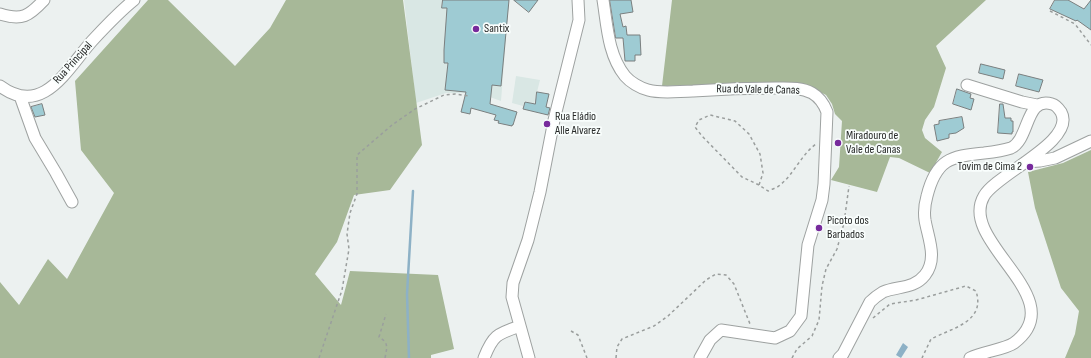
<!DOCTYPE html>
<meta charset="utf-8">
<style>
body{margin:0}
canvas{display:block;background:#ecf1f0}
</style>
<canvas width="1091" height="358"></canvas>
<script>
const c = document.querySelector('canvas').getContext('2d');
c.lineJoin = 'round';
function paint(path, color) { c.fillStyle = color; c.fill(path, 'evenodd'); }
function strokePath(path, color, width, dash) { c.strokeStyle = color; c.lineWidth = width; c.lineCap = dash ? 'butt' : 'round'; c.setLineDash(dash || []); c.stroke(path); }
function drawText(font, color, halo, rows, align = 'center') {
  c.font = font + ' "Sofia Sans Condensed",sans-serif'; c.lineWidth = 3.5; c.setLineDash([]); c.textBaseline = 'middle'; c.strokeStyle = halo; c.fillStyle = color; for (const [text, x, y, turn = 0] of rows) {
    c.save(); c.translate(x, y); c.rotate((+turn || 0) * Math.PI / 180); c.textAlign = isNaN(turn) ? turn : align; if (halo) c.strokeText(text, 0, 0); c.fillText(text, 0, 0); c.restore();
  }
}
const built = new Path2D(`
 M404,0H509L501,101L487,96L469,93H446L416,103Z
 M516,76L540,80L534,104L525,101L523,106L512,103Z`);
const forest = new Path2D(`
 M148,0H168L235,66L270,28L286,0H403L422,145L390,190L354,195L337,242L315,274L341,305L350,271L438,275L454,349L431,355V358H0V282L19,305L48,259L67,279L114,193L81,150L75,81Z
 M672,0H986L936,46L946,68L934,107L925,120L922,130L925,138L942,152L930,173L899,158L890,157L877,192L831,180L839,167L842,121L835,114L832,104L826,95L810,87L753,84L662,86Z
 M1091,150V358H1065L1075,334L1079,311L1061,288L1035,208L1028,172L1063,163Z`);
const water = new Path2D(`
 M903,343L908,347L901,358L896,355Z`);
const stream = new Path2D(`
 M409,358L407,294L413,191`);
const building = new Path2D(`
 M443,0H509L501,86L492,85L490,104L517,112L513,125H512V126L498,123L499,121L494,120L496,115L471,108L470,114L461,112L466,92L445,90L448,63H444V50L447,8H442Z
 M514,0H538L529,12Z
 M610,0H631L633,12L620,14L623,27L626,26L627,35H640L641,55H635V61H625L623,38H616Z
 M1055,0H1068L1084,9L1091,0V30L1077,20L1076,21L1050,9Z
 M981,64L1005,70L1003,79L979,73Z
 M1019,74L1043,80L1039,92L1016,86Z
 M957,89L971,94L970,98L974,99L971,110L953,104Z
 M537,92L549,94L546,107L550,108L548,115L523,109L525,102L535,104Z
 M42,104L45,115L35,117L31,107Z
 M1000,104H1003L1005,118H1011V121H1013V132H1012V134L998,133Z
 M962,117L964,128L956,133L949,134V138L937,141L934,125L939,124V121Z`);
const path = new Path2D(`
 M1050,11L1075,24L1091,45
 M759,185L742,177L702,136L695,127L699,120L710,115L735,121L749,134L760,154L763,173L759,185L768,191C772,189 777,188 780,185C794,174 801,155 816,144
 M873,318L890,304L916,300L966,286L976,291C986,322 952,328 931,339L922,358
 M571,331L578,335L587,358
 M319,358L342,290L349,249L347,234L350,213L357,194V155L392,125L415,109L444,95L455,94L469,96
 M385,358C387,347 389,343 379,337L386,314
 M616,358L617,347L622,339L654,326L668,316L706,280L716,274L726,275L734,284L750,324
 M792,358L797,349L812,336L819,320L822,286L826,269L837,249L844,223L849,186`);
const minor = new Path2D(`
 M603,0C607,25 608,55 625,76C630,82 640,88 648,90C662,94 679,91 693,91C721,89 748,88 776,88C788,88 801,87 812,93C819,97 824,104 827,112L824,184L822,200L808,245L801,316L790,331L775,338L721,330L710,340L700,358
 M0,14C22,21 29,16 44,0
 M967,85L1022,102L1037,105
 M0,86C43,118 67,69 92,41C105,27 119,12 134,0
 M20,96L35,138L56,173L72,202
 M1026,162L1040,161L1055,158L1091,141
 M484,358C493,335 497,334 520,326
 M529,358L512,297L513,283L528,240L540,192L554,120L579,20L578,0
 M839,358L843,354L870,302C874,298 878,295 883,292C898,286 914,289 925,275C938,258 928,238 925,220C924,213 925,203 927,196C936,160 950,156 984,153C993,152 1002,151 1011,148C1030,139 1025,96 1052,104C1056,105 1059,109 1061,112C1077,141 996,174 984,196C957,242 1074,298 1014,343C1006,349 982,352 970,358`);
const markers = [
 [476,29,4,"#772a9c"],
 [547,124,4,"#772a9c"],
 [838,143,4,"#772a9c"],
 [1030,167,4,"#772a9c"],
 [819,228,4,"#772a9c"]
];
const poiNames = [
 ["Santix",484,29],
 ["Rua Eládio",555,117],
 ["Alle Alvarez",555,131],
 ["Miradouro de",846,136],
 ["Vale de Canas",846,150],
 ["Tovim de Cima 2",1022,167,"right"],
 ["Picoto dos",827,221],
 ["Barbados",827,235]
];
const streetNames = [
 ["Rua Principal",73,63,-48],
 ["Rua do Vale de Canas",758,90,1]
];
paint(built, '#d9e7e4');
paint(forest, '#a7b898');
paint(water, '#8db1c6');
strokePath(stream, '#8db1c6', 2.5);
paint(building, '#9ecbd3');
strokePath(building, '#7a7f7f', 1);
strokePath(minor, '#9ea2a1', 13);
strokePath(path, '#9a9e9d', 1.5, [3, 3]);
strokePath(minor, '#fff', 11);
for (const [x, y, r, color] of markers) { const dot = new Path2D(); dot.arc(x, y, r, 0, 2 * Math.PI); c.fillStyle = color; c.fill(dot); strokePath(dot, '#f9fefd', 1.5); }
drawText('12px', '#272928', '#f9fefd', poiNames, 'left');
drawText('12px', '#272928', '#f9fefd', streetNames);
</script>
